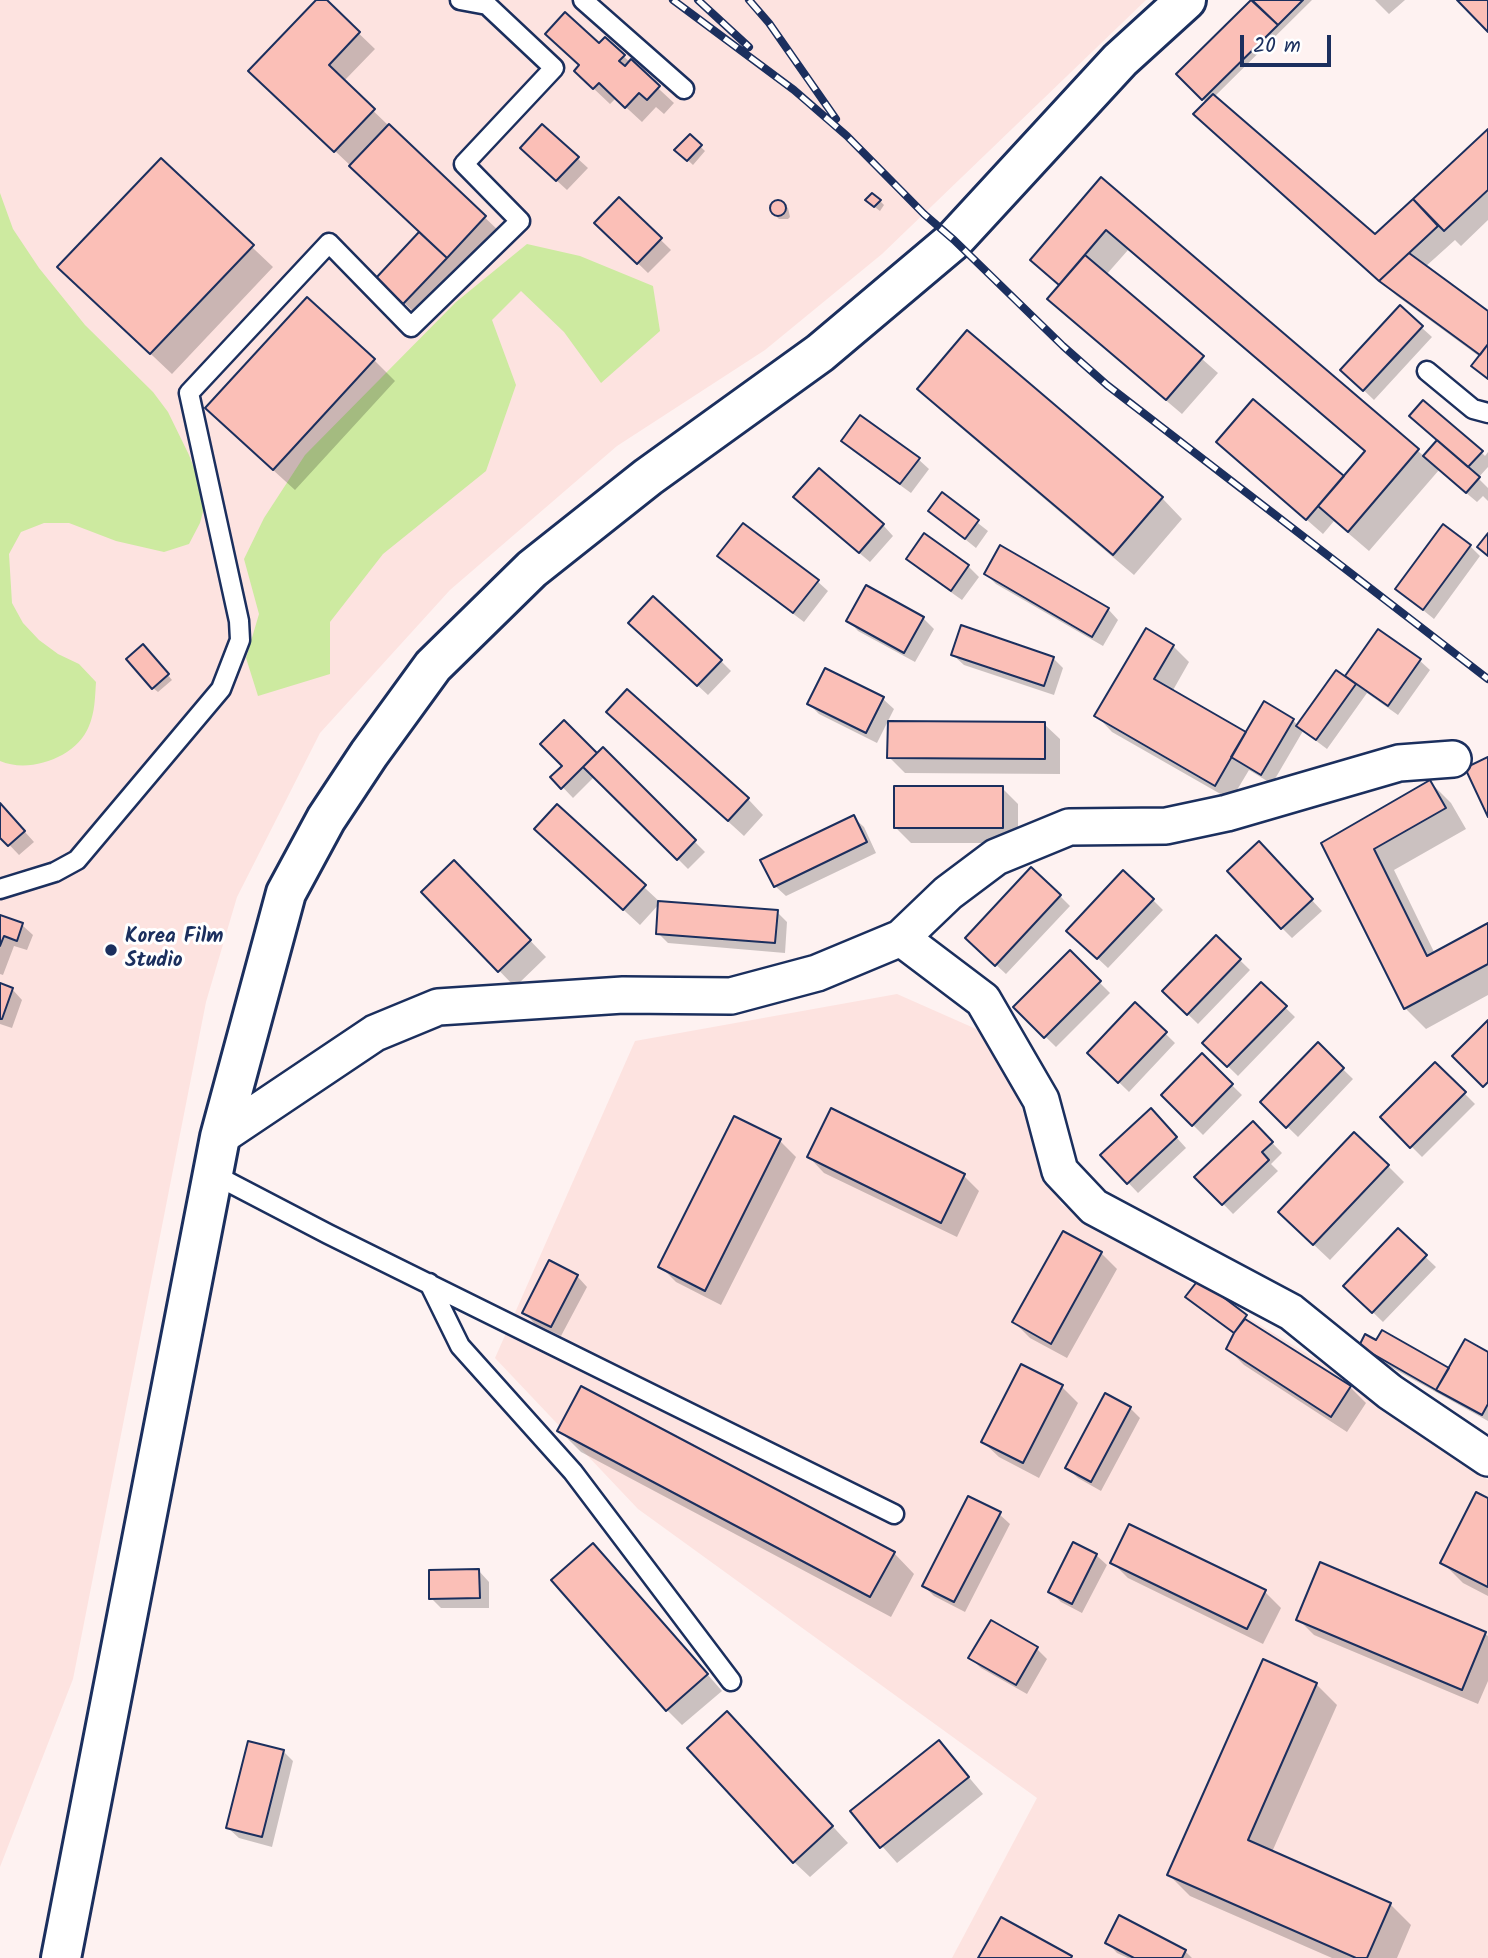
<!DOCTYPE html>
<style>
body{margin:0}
#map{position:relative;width:1488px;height:1958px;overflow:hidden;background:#fef2f1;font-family:Kalam,sans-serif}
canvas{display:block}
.scale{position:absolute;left:1240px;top:35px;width:91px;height:32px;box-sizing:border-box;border:4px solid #1b2f5e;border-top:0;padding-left:9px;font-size:21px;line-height:24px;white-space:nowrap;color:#1b2f5e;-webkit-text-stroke:5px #fff;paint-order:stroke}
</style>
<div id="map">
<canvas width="1488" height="1958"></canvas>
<div class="scale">20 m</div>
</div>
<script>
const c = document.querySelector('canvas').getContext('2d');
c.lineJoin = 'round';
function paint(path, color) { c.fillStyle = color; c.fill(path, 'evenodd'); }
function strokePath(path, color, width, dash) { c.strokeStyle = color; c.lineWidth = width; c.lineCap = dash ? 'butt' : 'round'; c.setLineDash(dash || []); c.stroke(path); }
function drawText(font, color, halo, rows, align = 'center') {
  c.font = font + ' Kalam,sans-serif'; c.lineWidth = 6; c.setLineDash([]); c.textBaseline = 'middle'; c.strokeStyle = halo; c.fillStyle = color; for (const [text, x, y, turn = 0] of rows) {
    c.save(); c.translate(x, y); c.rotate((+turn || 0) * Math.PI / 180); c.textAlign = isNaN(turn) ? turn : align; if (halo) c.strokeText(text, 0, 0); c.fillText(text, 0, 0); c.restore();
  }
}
const built = new Path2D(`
 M0,0H1146L882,254L765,350L617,446L450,590L320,733L237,897L206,1002L73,1679L0,1867Z
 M897,994L992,1036L1061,1204L1367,1390L1488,1480V1958H952L1037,1798L638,1509L495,1358L635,1041Z`);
const green = new Path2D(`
 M0,193L13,229L39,268L85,325L153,392L168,412L189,455L206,500L200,523L189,544L164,552L116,541L69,523H44L21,532L9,554L12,603L23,623L39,640L58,654L79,664L96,682C95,697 95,712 89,726C77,757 30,774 0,761Z
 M527,244L580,256L653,286L660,331L601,383L564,332L521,291L492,320L516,385L486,471L383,554L330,622V674L258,696L246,658L259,614L244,559L264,518L305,455L456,302Z`);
const shadow = new Path2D(`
 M318,0H324L375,49L343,82L501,233L464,272L458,267L415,313L378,278L421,232L266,86Z
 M1253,0H1312L1214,97L1375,237L1488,131V220L1461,246L1455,240L1425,267L1488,314V380L1474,366L1480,357L1397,296L1211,129L1207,103L1178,74Z
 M1375,0H1405L1389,14Z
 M605,39L674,103L664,114L656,107L642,122L616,98L610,104L592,87Z
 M690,137L705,151L693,165L677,150Z
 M532,158H577L588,168L567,190Z
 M161,161L273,267L172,374L81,288Z
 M1101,180L1425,457L1481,452L1485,456L1488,452V467L1478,478L1488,488V501L1483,496L1477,502L1439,470L1369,551L1334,521L1323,534L1218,442L1344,479L1366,453L1128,250L1106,275L1218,373L1182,414L1065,315L1060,287L1033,260Z
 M619,199L671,250L648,273L596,223Z
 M779,201L788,208L790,217L788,219H779L774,214L772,206Z
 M880,201L884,205L880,211L872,205Z
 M1400,308L1432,337L1374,400L1353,380Z
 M374,360L395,381L295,490L228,429Z
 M919,389L1162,498L1182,519L1134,575L940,410Z
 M843,441L918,459L929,469L911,493L853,451Z
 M942,495L988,531L976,548L930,511Z
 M806,508L883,525L893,536L870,562Z
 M925,535L968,566L979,577L962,600L918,569L908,558Z
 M1470,546L1480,556L1434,619L1397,589Z
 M720,556L817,581L828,591L804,622L730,566Z
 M986,574L1108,609L1118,620L1103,646L996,584Z
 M923,618L934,629L915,662L858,631L848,620Z
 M1378,632L1419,660L1430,670L1398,715L1367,693L1327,749L1303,731L1272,784L1249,770L1231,800L1112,732L1097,716L1173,646L1189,662L1172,692L1245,734L1293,720L1298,726L1345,679Z
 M641,633L721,661L731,671L708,695Z
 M148,651L172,680L158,692L153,688Z
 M953,655L1053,658L1063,668L1054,695L964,665Z
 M826,670L883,699L894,709L877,743L819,714L809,704Z
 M608,712L748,799L763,815L744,836Z
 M1044,724L1060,739V774L905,773L889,757Z
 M603,750L705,852L688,869L595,776L573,798L553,777L597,756Z
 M1430,782L1451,803L1466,829L1394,870L1435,954L1488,925V995L1426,1029L1405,1008L1323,843Z
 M1002,788L1018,804V843H911L895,827Z
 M0,804L34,842L19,855L0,835Z
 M557,806L661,903L777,912L787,922L785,953L668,943L658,933L660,903L640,925L552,844Z
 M853,817L864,827L876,853L786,896L775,886Z
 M1269,854L1322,911L1292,938L1282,928Z
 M470,878L546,957L515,987L423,892Z
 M1060,896L1070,906L1006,974L978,948Z
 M1153,900L1163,910L1108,968L1079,941Z
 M0,917L22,925L33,935L27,950L14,946L3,975L0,974Z
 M1216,937L1250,970L1198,1024L1164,991Z
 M1070,953L1110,993L1056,1047L1015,1007Z
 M1261,984L1295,1017L1238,1076L1204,1043Z
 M0,985L12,989L22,1000L12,1028L0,1024Z
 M1135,1004L1175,1043L1129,1092L1089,1053Z
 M1318,1045L1353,1079L1298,1137L1262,1102Z
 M1202,1056L1242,1095L1203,1135L1163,1095Z
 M1435,1064L1475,1104L1422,1157L1382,1117Z
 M735,1118L780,1141L796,1157L721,1305L676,1282L660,1266Z
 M1161,1120L1186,1148L1138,1193L1102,1155Z
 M1253,1123L1282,1153L1271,1164L1278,1171L1233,1214L1197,1177Z
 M809,1157L964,1176L979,1191L957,1237L824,1173Z
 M1388,1166L1404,1182L1330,1260L1296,1228Z
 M1398,1231L1436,1267L1383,1322L1356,1296Z
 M1101,1253L1117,1269L1067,1358L1030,1338L1014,1322Z
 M577,1276L587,1287L561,1336L534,1323L524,1312Z
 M1199,1282L1257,1327L1350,1387L1366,1403L1347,1432L1244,1365L1228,1349L1235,1335L1188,1297Z
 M1361,1346L1449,1370L1488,1354V1421L1371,1356Z
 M1022,1366L1062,1387L1078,1403L1039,1478L999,1457L983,1442Z
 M1130,1408L1140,1418L1101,1491L1078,1478L1067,1468Z
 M560,1431L894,1553L914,1574L891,1617L581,1452Z
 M1488,1500V1596L1463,1583L1442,1562Z
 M999,1514L1010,1524L965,1612L934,1596L924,1586Z
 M1096,1555L1107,1565L1082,1613L1061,1602L1051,1592Z
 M608,1561L722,1691L682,1725L667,1710Z
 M1113,1563L1265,1592L1281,1608L1263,1644L1128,1578Z
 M1321,1565L1485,1634L1488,1636V1681L1478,1704L1314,1635L1298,1619Z
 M479,1571L489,1582V1608H441L431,1598Z
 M1037,1649L1047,1659L1027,1694L981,1668L970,1658Z
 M1316,1684L1337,1705L1272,1852L1390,1904L1411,1925L1397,1958H1332L1190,1896L1169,1875Z
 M743,1729L848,1843L810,1877L794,1862Z
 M939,1742L983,1794L897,1863L852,1812Z
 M283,1751L293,1761L272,1847L239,1838L228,1828Z
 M1120,1918L1185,1951L1192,1958H1128L1117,1953L1107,1942Z`);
const building = new Path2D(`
 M316,0H327L360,32L329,65L375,109L334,152L248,71Z
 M1251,0L1278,25L1202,100L1176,74Z
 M1252,0H1303L1278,25Z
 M1457,0H1488V32Z
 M565,12L599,43L605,37L625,55L619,61L625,66L631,59L660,86L647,100L639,93L625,108L599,83L593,89L574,71L579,65L545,34Z
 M1213,94L1375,234L1413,199L1438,226L1379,281L1193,114Z
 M389,124L486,216L447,258L349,166Z
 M542,124L579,157L556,181L520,148Z
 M1488,129V190L1444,231L1413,199Z
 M690,134L702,145L687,161L674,150Z
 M161,158L254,245L150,354L57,267Z
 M1101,177L1419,449L1348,532L1318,506L1365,451L1106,230L1059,285L1030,260Z
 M872,193L881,200L874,207L865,200Z
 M619,197L662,238L637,264L594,223Z
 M770 208a8 8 0 1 1 16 0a8 8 0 1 1-16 0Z
 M419,232L447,258L403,304L376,278Z
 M1409,253L1488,311V344L1480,355L1379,281Z
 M1085,255L1204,356L1166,400L1047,299Z
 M307,297L375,359L273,470L205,408Z
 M1400,305L1423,326L1363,391L1340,370Z
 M967,330L1163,497L1113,555L917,389Z
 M1488,344V379L1471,366Z
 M1253,399L1344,476L1306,520L1216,442Z
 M1423,400L1483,451L1468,467L1409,416Z
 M860,415L920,458L900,484L841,441Z
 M1437,440L1480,477L1466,493L1423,456Z
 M819,468L884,524L859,553L793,497Z
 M942,492L979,520L965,539L928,511Z
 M743,523L819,580L793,613L717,556Z
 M1443,524L1471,545L1423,610L1395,589Z
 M924,533L969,565L951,591L906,559Z
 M1488,533V556L1477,547Z
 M1000,545L1109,608L1092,637L984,574Z
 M866,585L924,617L904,653L846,621Z
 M653,596L722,660L697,686L628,623Z
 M961,625L1054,657L1044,686L951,655Z
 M1146,628L1174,645L1154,679L1246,732L1215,786L1094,716Z
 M1378,629L1421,659L1388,706L1345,676Z
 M143,644L169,674L152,689L126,659Z
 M825,668L884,697L866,733L807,704Z
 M1336,670L1356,684L1316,740L1296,726Z
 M627,689L749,798L728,821L606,712Z
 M1264,701L1294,719L1261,775L1231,757Z
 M564,720L597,753L561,789L550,777L562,766L540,744Z
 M888,721L1045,722V759L887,758Z
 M603,747L696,840L677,860L583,767Z
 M1488,757V817L1465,768Z
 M1430,780L1446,808L1374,849L1427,956L1488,923V964L1404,1009L1321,843Z
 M894,786H1003V828H894Z
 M0,803L25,831L8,846L0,838Z
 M557,804L646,885L623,910L534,829Z
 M854,815L867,842L774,887L760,860Z
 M1259,841L1313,899L1281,929L1227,871Z
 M454,860L531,940L498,972L421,892Z
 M1031,867L1061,895L995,966L965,938Z
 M1123,870L1154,899L1097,959L1066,931Z
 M658,901L778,910L775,943L656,934Z
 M0,915L23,923L17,941L4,936L0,946Z
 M1216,935L1241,959L1187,1015L1162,991Z
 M1070,950L1101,981L1044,1038L1013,1007Z
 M1261,982L1287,1006L1227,1067L1202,1043Z
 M0,983L13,988L2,1019H0Z
 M1135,1002L1167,1032L1118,1083L1087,1053Z
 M1488,1020V1082L1483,1087L1452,1056Z
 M1318,1042L1344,1068L1286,1128L1260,1102Z
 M1202,1053L1233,1084L1192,1126L1161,1095Z
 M1435,1062L1466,1092L1410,1148L1380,1117Z
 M831,1108L965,1174L941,1223L807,1157Z
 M1151,1108L1177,1137L1127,1184L1100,1155Z
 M734,1116L781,1139L705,1291L658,1267Z
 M1253,1121L1273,1142L1262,1152L1269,1160L1222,1205L1194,1177Z
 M1354,1132L1389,1165L1313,1245L1278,1212Z
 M1398,1228L1427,1255L1372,1313L1343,1286Z
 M1063,1231L1102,1252L1051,1344L1012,1322Z
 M549,1260L578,1275L551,1327L522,1313Z
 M1199,1279L1247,1315L1234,1333L1185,1297Z
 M1245,1319L1351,1386L1331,1417L1226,1349L1234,1333Z
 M1382,1330L1449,1368L1436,1390L1359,1346L1365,1334L1376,1340Z
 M1465,1339L1488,1352V1404L1482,1415L1436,1390Z
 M1021,1364L1063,1385L1023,1463L981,1442Z
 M581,1386L895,1552L870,1597L557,1431Z
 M1105,1393L1131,1407L1091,1482L1065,1468Z
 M1476,1492L1488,1498V1587L1440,1563Z
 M968,1496L1001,1512L954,1602L922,1586Z
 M1129,1524L1266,1590L1247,1629L1110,1563Z
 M1073,1542L1097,1554L1072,1604L1048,1592Z
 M593,1543L708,1674L666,1711L551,1580Z
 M1320,1562L1486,1632L1462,1690L1296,1620Z
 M479,1569L480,1598L429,1599V1570Z
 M991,1620L1038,1647L1016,1685L968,1658Z
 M1263,1659L1317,1683L1248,1840L1391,1903L1367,1958H1356L1167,1875Z
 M727,1711L833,1826L793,1863L687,1748Z
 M939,1740L969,1777L880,1848L850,1811Z
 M248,1741L284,1750L262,1837L226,1828Z
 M1119,1915L1186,1950L1182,1958H1134L1105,1943Z
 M1001,1917L1072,1956L1071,1958H978Z`);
const lane = new Path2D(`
 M583,0L684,89
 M1427,371L1473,409L1488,413
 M0,889L55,872L77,860L221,689L240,640L239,621L189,393L329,243L411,327L520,221L464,164L554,68L487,5L460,0
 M213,1174L328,1234L894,1514
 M429,1283L460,1346L573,1472L731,1681`);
const street = new Path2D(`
 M901,938L948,893L996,857L1069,827L1166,826L1227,813L1399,763L1453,759
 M220,1137L375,1033L438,1007L623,995L731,996L817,973L901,938L983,1000L1041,1100L1060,1171L1094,1207L1291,1312L1390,1392L1488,1458`);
const secondary = new Path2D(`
 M61,1958L220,1137L286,893L326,819L369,754L433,666L532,569L648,477L820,353L954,240L1120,60L1186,0`);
const rail = new Path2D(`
 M673,0L794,90L847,136L924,214L954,240L1063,346L1107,385L1488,679
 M698,0L749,47
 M749,0L769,23L836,119`);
const markers = [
 [111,950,7,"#1b2f5e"]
];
const poiNames = [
 ["Korea Film",125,938],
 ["Studio",125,962]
];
paint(built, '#fde3e0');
paint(green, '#cdeaa0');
paint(shadow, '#0003');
paint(building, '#fbbfb7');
strokePath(building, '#1b2f5e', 2);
strokePath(lane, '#1b2f5e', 23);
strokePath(street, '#1b2f5e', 40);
strokePath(secondary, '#1b2f5e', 44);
strokePath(lane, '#fff', 18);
strokePath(street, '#fff', 35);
strokePath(secondary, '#fff', 38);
strokePath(rail, '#1b2f5e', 8);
strokePath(rail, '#fff', 5, [16]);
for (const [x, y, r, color] of markers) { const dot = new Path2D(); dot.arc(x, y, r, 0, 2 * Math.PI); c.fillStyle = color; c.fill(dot); strokePath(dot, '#fff', 2.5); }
drawText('bold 21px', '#1b2f5e', '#fff', poiNames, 'left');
</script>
